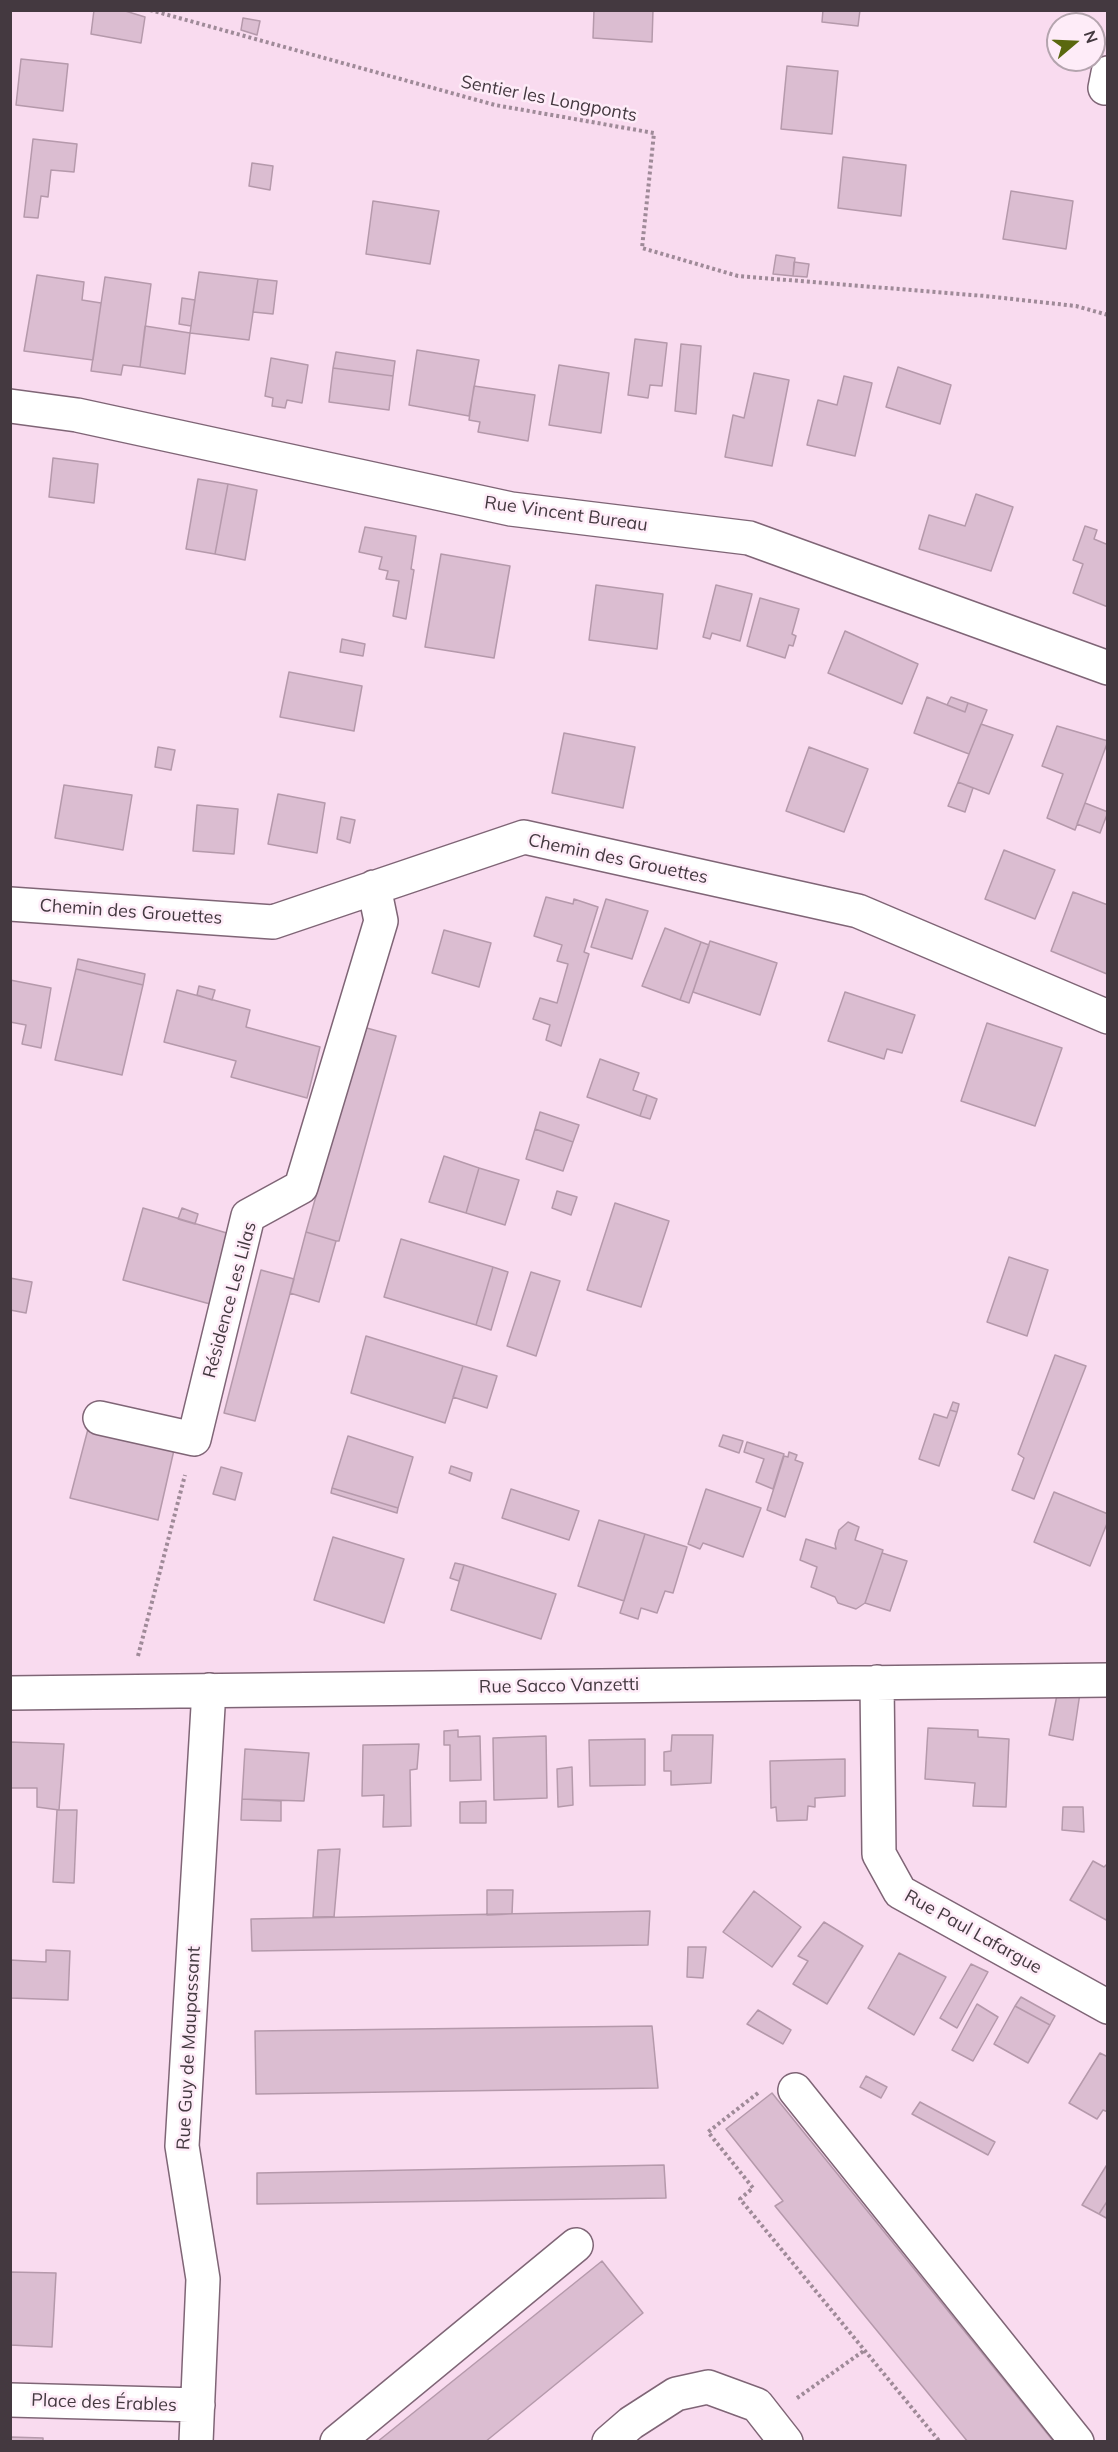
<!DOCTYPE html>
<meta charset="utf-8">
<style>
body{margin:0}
#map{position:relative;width:1118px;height:2452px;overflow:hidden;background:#f9dbef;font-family:Mulish,sans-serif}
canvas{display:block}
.frame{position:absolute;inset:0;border:12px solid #443940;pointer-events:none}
.north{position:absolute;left:1046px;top:12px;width:60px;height:60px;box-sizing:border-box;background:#feecf8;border:2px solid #b4a4ae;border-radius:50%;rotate:71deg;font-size:16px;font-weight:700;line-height:24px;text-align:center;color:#443940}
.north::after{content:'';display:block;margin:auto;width:21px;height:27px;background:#5a680f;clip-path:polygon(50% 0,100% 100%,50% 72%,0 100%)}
</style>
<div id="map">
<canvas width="1118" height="2452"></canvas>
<div class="frame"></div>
<div class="north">N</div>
</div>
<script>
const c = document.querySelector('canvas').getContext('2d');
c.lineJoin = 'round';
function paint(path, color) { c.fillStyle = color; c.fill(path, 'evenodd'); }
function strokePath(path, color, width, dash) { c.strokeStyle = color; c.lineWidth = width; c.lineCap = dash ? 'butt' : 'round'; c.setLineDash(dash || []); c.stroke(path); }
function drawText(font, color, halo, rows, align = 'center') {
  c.font = font + ' Mulish,sans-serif'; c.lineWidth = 5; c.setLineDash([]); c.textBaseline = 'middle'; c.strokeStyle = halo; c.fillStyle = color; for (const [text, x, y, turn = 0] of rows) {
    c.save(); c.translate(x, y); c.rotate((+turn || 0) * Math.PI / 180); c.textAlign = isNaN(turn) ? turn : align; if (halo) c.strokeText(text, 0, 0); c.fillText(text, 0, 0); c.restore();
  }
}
const building = new Path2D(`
 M94,10H122L145,17L141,43L91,34Z
 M594,10H653L652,42L593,38Z
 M823,10H860L858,26L822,22Z
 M243,18L260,21L257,35L241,30Z
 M21,59L68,64L63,111L16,105Z
 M787,66L838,71L832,134L781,129Z
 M33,139L77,144L74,172L51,170L48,197L41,196L38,218L24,217Z
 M843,157L906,165L901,216L838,208Z
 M252,163L273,166L270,190L249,186Z
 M1011,191L1073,201L1066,249L1003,239Z
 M373,201L439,211L430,264L366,254Z
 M776,255L795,258L793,276L773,274Z
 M794,262L809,264L807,277L793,276Z
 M199,272L258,279L249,340L190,333Z
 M37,275L84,282L82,300L101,303L93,360L24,351Z
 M105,277L151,284L140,367L123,365L121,375L91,371Z
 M258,279L277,281L273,314L253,312Z
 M182,298L195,300L191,326L179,324Z
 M145,326L190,333L185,374L140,367Z
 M635,339L667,343L662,386L650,385L648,398L628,395Z
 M681,344L701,346L696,414L675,411Z
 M417,350L479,360L469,416L409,405Z
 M336,352L395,361L393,376L333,368Z
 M271,358L308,365L302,403L287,400L285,408L272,406L273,398L265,396Z
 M559,365L609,373L601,433L549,425Z
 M898,367L951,385L940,424L886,407Z
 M333,368L393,376L389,410L329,402Z
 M754,373L789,380L772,466L725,457L733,415L744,418Z
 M844,376L872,383L855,456L807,445L818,400L837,405Z
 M474,386L535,395L528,441L478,432L480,422L469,420Z
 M53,458L98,464L94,503L49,497Z
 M198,479L228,484L215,554L186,549Z
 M228,484L257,490L245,560L215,554Z
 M976,494L1013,507L991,571L919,549L929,515L965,526Z
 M1085,526L1097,530L1094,539L1106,544L1108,541V607L1073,593L1083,564L1073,560Z
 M365,527L416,536L411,569L414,570L406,619L393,616L399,581L386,579L388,571L379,569L382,557L359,552Z
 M441,554L510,566L494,658L425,647Z
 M596,585L663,594L657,649L589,640Z
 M716,585L752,594L740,641L712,633L710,639L703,637Z
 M760,598L799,609L792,634L796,636L793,646L789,645L785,658L747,646Z
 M845,631L918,664L902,704L828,673Z
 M342,639L365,644L363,656L340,652Z
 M289,672L362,686L354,731L280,717Z
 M927,697L965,712L968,703L987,710L969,754L914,733Z
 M951,697L968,703L965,712L947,705Z
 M981,724L1013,735L989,794L958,782Z
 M1057,726L1108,741L1075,830L1047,818L1063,774L1042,766Z
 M564,733L635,747L623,808L552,793Z
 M158,747L175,750L171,770L155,767Z
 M809,747L868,769L844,832L786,811Z
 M958,782L973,788L965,812L948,806Z
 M64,785L132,795L123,850L55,838Z
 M278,794L325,803L317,853L268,844Z
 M1085,803L1108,812L1100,833L1077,824Z
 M197,805L238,809L234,854L193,851Z
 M341,817L355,820L350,843L337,839Z
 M1004,850L1055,870L1035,919L985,899Z
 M1073,892L1108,905L1107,974L1051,951Z
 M546,897L573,904L574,899L598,907L584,952L589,954L561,1046L546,1040L550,1025L533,1019L540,998L557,1003L568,964L557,961L562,945L534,936Z
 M606,899L648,911L632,959L591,947Z
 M665,928L701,942L680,1000L642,986Z
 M444,930L491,943L479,987L432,973Z
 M710,941L777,963L760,1015L693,992Z
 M701,942L709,945L689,1003L680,1000Z
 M78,959L145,974L143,985L76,969Z
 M76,969L143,985L122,1075L55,1060Z
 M10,980L51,988L41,1048L22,1044L26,1025L10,1022Z
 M199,986L215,990L212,1000L197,995Z
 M177,990L250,1010L246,1027L320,1047L307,1098L231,1077L236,1061L164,1042Z
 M845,992L915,1015L902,1053L887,1049L884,1059L828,1041Z
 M987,1023L1062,1048L1035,1126L961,1101Z
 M363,1027L396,1036L339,1241H336L306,1232Z
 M600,1059L639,1073L633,1090L647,1095L640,1116L587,1097Z
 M647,1095L657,1099L650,1119L640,1116Z
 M540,1112L579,1125L573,1142L535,1129Z
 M535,1129L573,1142L563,1171L526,1159Z
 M444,1156L479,1168L466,1213L429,1202Z
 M479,1168L519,1180L505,1225L466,1213Z
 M557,1191L577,1197L571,1215L552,1208Z
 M615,1203L669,1221L641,1307L587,1290Z
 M143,1208L230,1234L210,1304L123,1280Z
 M182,1208L198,1214L195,1224L178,1219Z
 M306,1232L336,1241L319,1302L290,1293Z
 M401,1239L493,1267L476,1325L384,1297Z
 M1009,1257L1048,1270L1027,1336L987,1322Z
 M493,1267L508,1272L491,1330L476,1325Z
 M261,1270L294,1279L255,1421L224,1413Z
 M531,1272L560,1281L536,1356L507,1346Z
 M10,1278L32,1282L26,1313L10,1310Z
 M366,1336L463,1366L445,1423L351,1393Z
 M1055,1355L1086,1366L1034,1499L1012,1490L1024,1458L1018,1454Z
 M463,1366L497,1376L487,1408L453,1397Z
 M953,1402L959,1404L957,1412L950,1410Z
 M950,1410L957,1412L939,1466L919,1459L934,1414L947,1418Z
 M88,1429L174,1450L158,1520L70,1498Z
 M723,1435L743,1441L739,1453L719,1446Z
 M348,1436L413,1457L398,1508L332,1488Z
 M747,1442L784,1454L773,1489L756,1482L764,1459L744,1452Z
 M789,1452L797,1455L795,1460L803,1463L785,1517L767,1510L784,1456L788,1457Z
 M451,1466L472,1473L470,1481L449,1473Z
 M221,1467L242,1473L235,1500L213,1494Z
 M332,1488L398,1508L397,1513L331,1493Z
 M511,1489L579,1511L569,1540L502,1518Z
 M706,1489L761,1508L743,1557L703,1543L700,1549L688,1544Z
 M1054,1492L1108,1514V1521L1090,1566L1034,1542Z
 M599,1520L645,1534L624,1601L578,1586Z
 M848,1522L859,1527L855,1540L883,1550L865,1603L856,1609L838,1603L835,1597L811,1587L817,1567L800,1560L806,1539L836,1549L835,1544L839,1530Z
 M645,1534L687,1547L673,1593L665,1591L657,1613L641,1608L638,1619L620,1613Z
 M333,1537L404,1559L384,1623L314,1600Z
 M882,1553L907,1561L890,1611L865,1603Z
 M455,1563L464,1565L459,1581L450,1578Z
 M464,1565L556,1594L541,1639L451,1610Z
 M1080,1693L1073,1740L1049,1735L1057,1695Z
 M928,1728L978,1730V1737L1009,1739L1006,1807L973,1806L975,1783L925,1779Z
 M458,1730V1737L480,1736L481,1780L450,1781V1745H444V1731Z
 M672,1735H713L711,1783L671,1785V1771H664V1752L671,1751Z
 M546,1736L547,1798L494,1800L493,1738Z
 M645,1739V1785L590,1786L589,1740Z
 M10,1742L64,1744L59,1810L37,1807V1788H10Z
 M419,1744L417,1769L410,1770L411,1826L383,1827L384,1795L362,1796L363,1745Z
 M245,1749L309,1753L304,1801L242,1799Z
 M845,1759V1796L815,1798V1807L808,1806L807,1820L777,1821L776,1807L771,1808L770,1761Z
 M572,1767L573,1805L558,1807L557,1769Z
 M242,1799L281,1801V1821L241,1820Z
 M486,1801V1823H460V1802Z
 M1063,1807H1083L1084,1832L1062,1830Z
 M57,1810H77L74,1883L53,1882Z
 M340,1849L334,1917H313L318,1850Z
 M1093,1861L1104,1867L1108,1863V1921L1070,1900Z
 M487,1890H513L512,1914L487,1915Z
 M754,1891L801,1927L772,1967L723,1932Z
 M650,1911L648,1945L252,1951L251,1919Z
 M824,1922L863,1946L827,2004L793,1984L808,1961L798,1956Z
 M688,1947H706L703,1978L687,1977Z
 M46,1950L70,1951L68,2000L10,1998V1960L46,1962Z
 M899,1953L946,1977L914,2035L868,2008Z
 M971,1964L988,1972L957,2028L940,2018Z
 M1021,1997L1055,2016L1050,2025L1015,2006Z
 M977,2004L998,2017L973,2061L952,2050Z
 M1015,2006L1050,2025L1028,2063L994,2044Z
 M758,2010L791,2030L783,2044L747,2024Z
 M652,2026L658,2088L256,2094L255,2031Z
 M1100,2053L1108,2057V2112L1103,2110L1097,2119L1069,2103Z
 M866,2076L887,2087L881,2098L860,2087Z
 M772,2093L1054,2442H968L775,2206L783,2201L726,2129Z
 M920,2102L995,2142L988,2155L912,2114Z
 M1108,2163V2200L1099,2214L1082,2205Z
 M664,2165L666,2198L257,2204V2173Z
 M1108,2200V2219L1099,2214Z
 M602,2261L643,2313L485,2442H377Z
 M10,2272L56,2273L52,2347L10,2345Z
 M10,2437L43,2438V2442H10Z`);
const path = new Path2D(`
 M150,10L495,105L654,133L642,248L738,276L985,296L1076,306L1108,315
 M138,1656L185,1475
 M758,2093L708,2132L753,2188L740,2199L940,2442
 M797,2398L865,2350`);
const minor = new Path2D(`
 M1105,88L1108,73
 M10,406L77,415L511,509L749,538L1108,668
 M10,904L273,922L524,837L858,911L1108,1017
 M100,1418L194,1439L248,1216L301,1187L381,921L374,887
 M877,1682L879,1854L900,1892L1108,2007
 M10,1693L1108,1680
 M795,2090L1077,2442
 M10,2400L198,2405
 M196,2442L203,2279L182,2146L209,1690
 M337,2442L576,2245
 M609,2442L631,2423L676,2394L708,2387L757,2405L786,2442`);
const streetNames = [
 ["Sentier les Longponts",549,99,11],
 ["Rue Vincent Bureau",566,514,8],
 ["Chemin des Grouettes",618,859,12],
 ["Chemin des Grouettes",131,912,4],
 ["Résidence Les Lilas",230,1300,-75],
 ["Rue Sacco Vanzetti",559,1686,-1],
 ["Rue Paul Lafargue",973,1932,29],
 ["Rue Guy de Maupassant",189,2048,-87],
 ["Place des Érables",104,2403,2]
];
paint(building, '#dbbdd1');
strokePath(building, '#b599ab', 1.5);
strokePath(minor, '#7f6576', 36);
strokePath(path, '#9f8a98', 4, [3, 3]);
strokePath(minor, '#fff', 33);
drawText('18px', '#443940', '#feecf8', streetNames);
</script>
